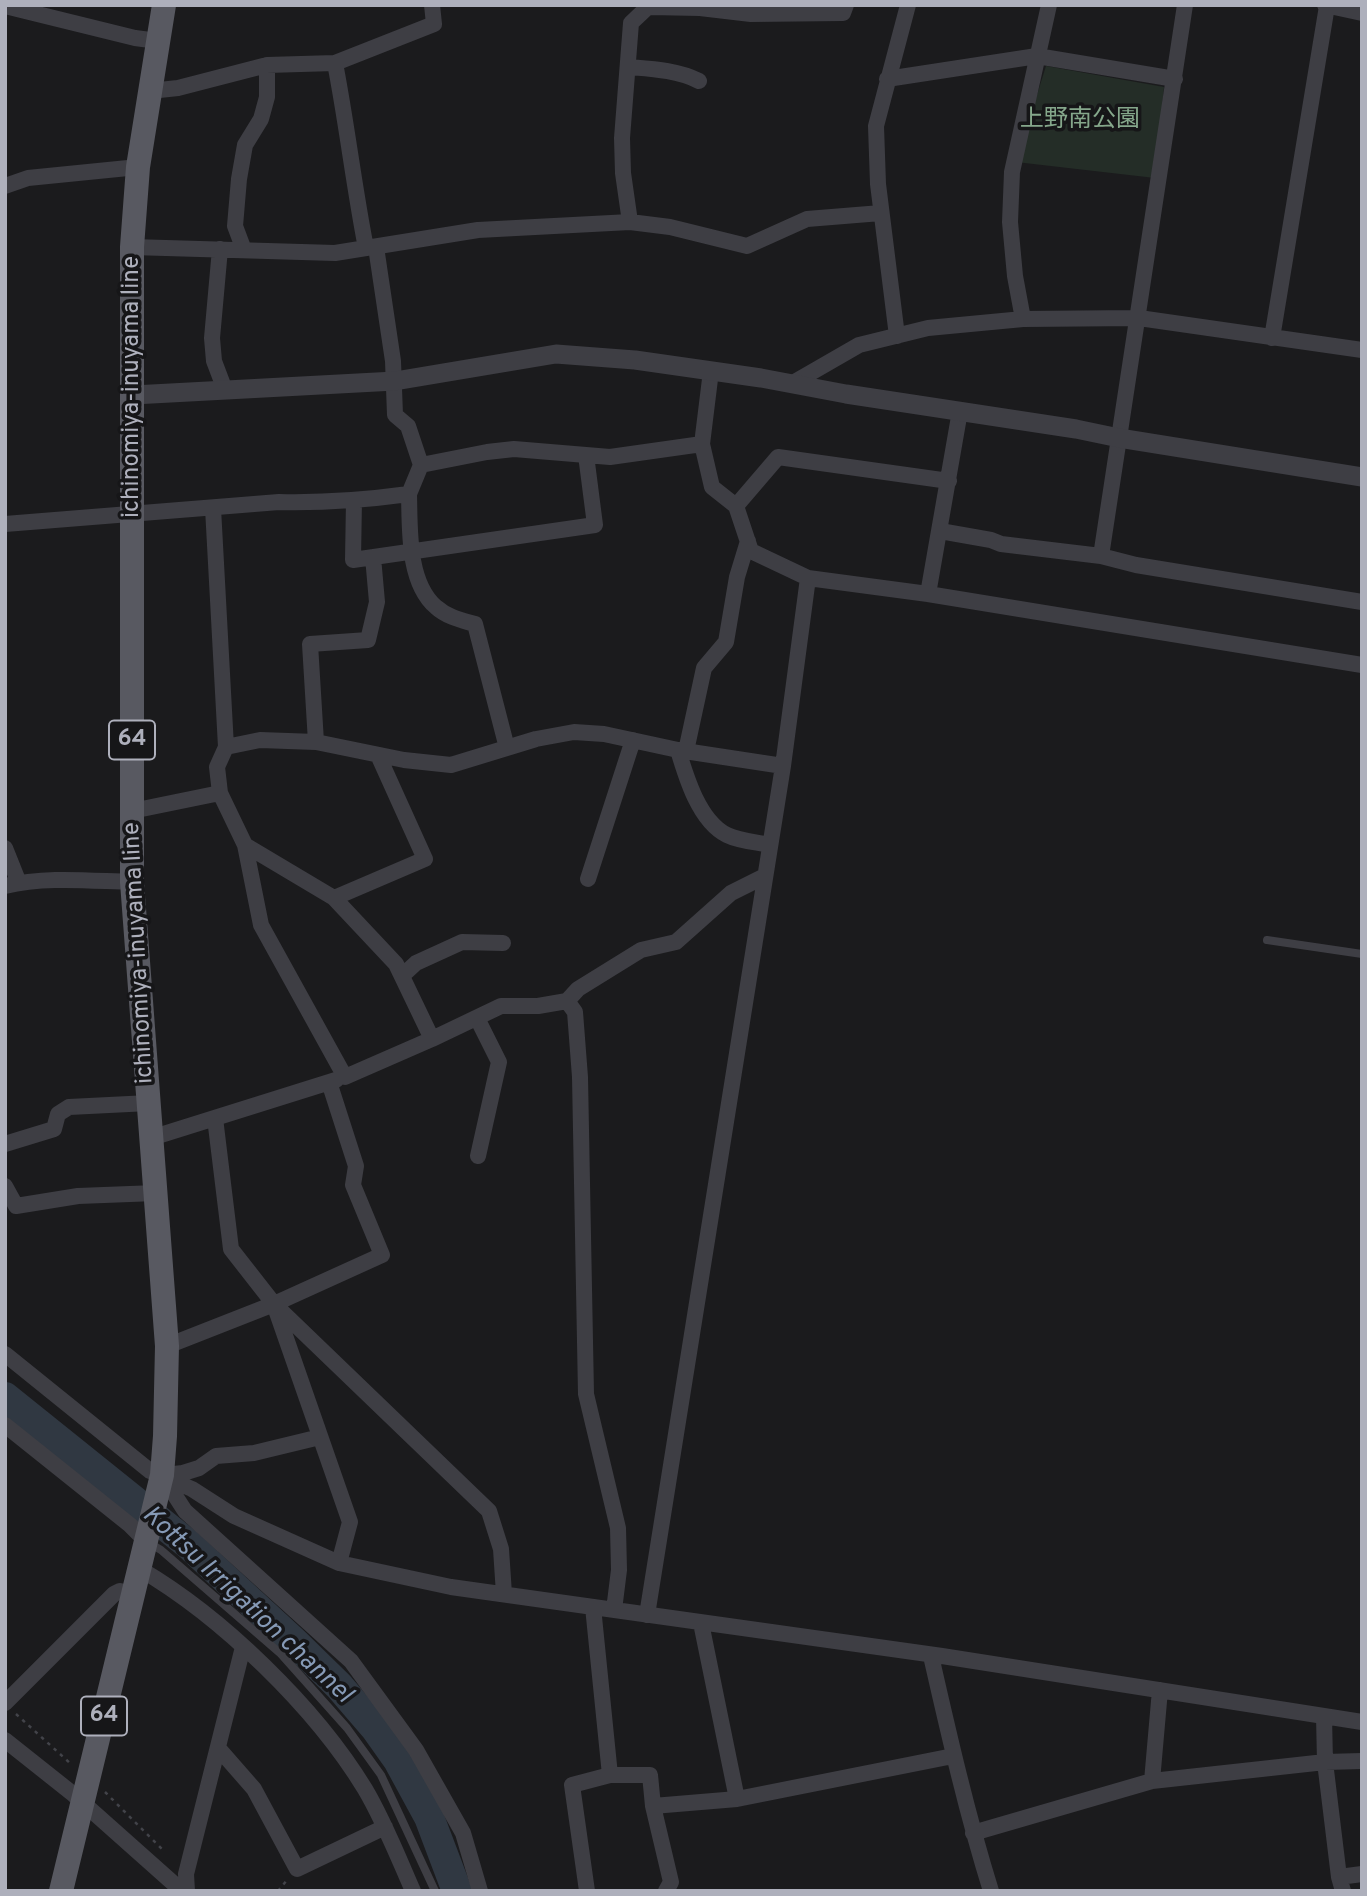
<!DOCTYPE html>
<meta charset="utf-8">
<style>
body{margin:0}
#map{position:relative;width:1367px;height:1896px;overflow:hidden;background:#1b1b1d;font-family:Overpass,sans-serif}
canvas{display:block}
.frame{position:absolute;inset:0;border:7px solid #aeb0bc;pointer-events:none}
</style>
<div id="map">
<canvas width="1367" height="1896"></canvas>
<div class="frame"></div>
</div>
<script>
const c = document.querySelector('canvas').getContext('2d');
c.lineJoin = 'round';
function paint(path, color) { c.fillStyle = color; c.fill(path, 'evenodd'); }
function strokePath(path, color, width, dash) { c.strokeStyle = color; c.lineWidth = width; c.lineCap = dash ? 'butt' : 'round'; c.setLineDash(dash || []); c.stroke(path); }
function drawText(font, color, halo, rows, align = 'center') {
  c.font = font + ' Overpass,"Noto Sans JP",sans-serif'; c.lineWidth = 7; c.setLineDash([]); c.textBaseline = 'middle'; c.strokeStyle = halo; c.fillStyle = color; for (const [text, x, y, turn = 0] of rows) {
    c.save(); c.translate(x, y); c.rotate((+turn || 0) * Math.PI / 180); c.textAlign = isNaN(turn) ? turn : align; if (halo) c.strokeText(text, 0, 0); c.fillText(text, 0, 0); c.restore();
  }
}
const green = new Path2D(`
 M1046,66L1164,87L1155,178L1016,162Z`);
const river = new Path2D(`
 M5,1397L188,1544L293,1641L339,1686L376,1729L398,1760L429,1817L457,1891`);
const path = new Path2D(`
 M16,1714L71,1764
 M105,1792L165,1852
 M278,1891L287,1880`);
const service = new Path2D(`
 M1267,940L1362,954
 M149,1543L161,1550L281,1654L347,1728L381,1775L435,1891`);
const minor = new Path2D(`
 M1325,5L1362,13
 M5,6L135,38L158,41
 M650,7L700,8L751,14L843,13L846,5
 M335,63C347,125 354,187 366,248
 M628,67C652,69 677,70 699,81
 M887,79L1037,56L1175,79
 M150,91L178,88L267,65L335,63L434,24L432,5
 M5,186L28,178L138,167
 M630,222L623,173L622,138L631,23L650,5
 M132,247L335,253L478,230L630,222L670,227L747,246L807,219L881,213
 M376,247L393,361L395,415L408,426L421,465
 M220,249L212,338L214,361L225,390
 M244,250L235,226L239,179L245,145L261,119L267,97V65
 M1023,319L1015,276L1010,222L1012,172L1049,5
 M897,336L878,184L876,126L908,5
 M1272,338L1327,6
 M711,371L702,444L712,487L736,506L751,551L808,578L928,594L1362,665
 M793,383L859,345L928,328L1023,319L1139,318L1362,350
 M409,494C410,528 407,582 436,607C447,617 461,620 475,624L507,748
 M354,500L353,560L595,525L586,455
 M736,506L778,457L949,481
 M213,508L226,747
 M5,524L279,502C323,503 365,500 409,494L421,465L487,452L514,449L610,457L702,444
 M940,531L991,540L1001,544L1101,556L1136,565L1362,602
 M1101,556L1185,5
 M928,594L960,411
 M316,742L310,644L368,640L377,602L373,557
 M678,750C686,777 699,821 727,835C739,841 756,842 770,845
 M686,751L704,668L726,642L737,577L748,541
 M220,793L245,845L334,898L396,964L432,1039L345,1077L261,925L245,845
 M132,811L220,793L217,767L226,747L260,740L316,742L404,760L451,765L536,739L574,732L604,734L678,750L783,766
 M5,848L19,883
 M588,879L633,740
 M5,886C46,876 91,881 132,882
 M334,898L425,859L378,755
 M402,976L416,963L462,942L503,943
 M567,1001L575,1012L580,1077L586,1394L618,1528L619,1570L614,1610
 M477,1018L499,1062L478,1156
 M432,1039L501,1006H538L567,1001L578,989L641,950L676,942L731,893L765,876
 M215,1118L231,1249L274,1304L350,1522L339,1563
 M151,1138L336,1080
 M5,1144L54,1129L58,1114L69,1107L149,1103
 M5,1186L16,1206L78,1196L156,1193
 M276,1306L489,1511L501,1549L504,1594
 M167,1346L274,1304L382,1255L353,1185L356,1166L329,1082
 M5,1354L150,1471L192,1489L234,1516L339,1563L451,1587L942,1656L1362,1722
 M5,1425L130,1525L146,1541
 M164,1475L183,1473L199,1468L216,1456L254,1453L320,1437
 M163,1477L185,1511L351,1661L416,1750L463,1833L480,1891
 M140,1569C222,1617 315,1707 365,1789C384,1821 398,1857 413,1891
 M593,1607L610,1775
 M647,1615L783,766L808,578
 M701,1623L737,1799
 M931,1656C949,1735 967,1814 991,1891
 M5,1703L114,1594L120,1591L134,1594
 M1324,1716L1325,1762L1339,1877L1343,1891
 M5,1740L73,1794L182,1891
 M219,1749L254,1789L297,1869L385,1827
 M1152,1781L1160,1690
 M653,1806L737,1799L953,1756
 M973,1833L1152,1781L1325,1762L1362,1761
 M1339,1877L1362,1874
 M187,1891L186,1874L243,1647
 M587,1891L572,1785L610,1775H650L653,1806L671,1882L666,1891`);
const tertiary = new Path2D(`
 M133,395L395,381L556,354L635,360L761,378L846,394L1076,429L1119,438L1362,477`);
const primary = new Path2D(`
 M61,1891L162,1475L165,1436L167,1346L132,882V247L138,167L164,5`);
const shields = [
 [132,740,46],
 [104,1716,46]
];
const shieldNames = [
 ["64",132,740],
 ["64",104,1716]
];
const parkNames = [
 ["上野南公園",1080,121]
];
const streetNames = [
 ["ichinomiya-inuyama line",133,387,-90],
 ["ichinomiya-inuyama line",140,953,-93]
];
const waterNames = [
 ["Kottsu Irrigation channel",246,1606,43]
];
paint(green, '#242d27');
strokePath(river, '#303842', 30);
strokePath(path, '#424349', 2.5, [3.5, 5]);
strokePath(service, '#3e3e44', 8);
strokePath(minor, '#3e3e44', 16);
strokePath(tertiary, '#3e3e44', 19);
strokePath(primary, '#585961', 24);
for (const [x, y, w] of shields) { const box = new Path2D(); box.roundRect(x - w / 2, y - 19.5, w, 39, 5); c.fillStyle = '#161618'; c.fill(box); strokePath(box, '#aeb0bc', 2); }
drawText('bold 23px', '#aeb0bc', null, shieldNames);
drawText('24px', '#85a78b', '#161618', parkNames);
drawText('24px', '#aeb0bc', '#161618', streetNames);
drawText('italic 26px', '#869ab6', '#161618', waterNames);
</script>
